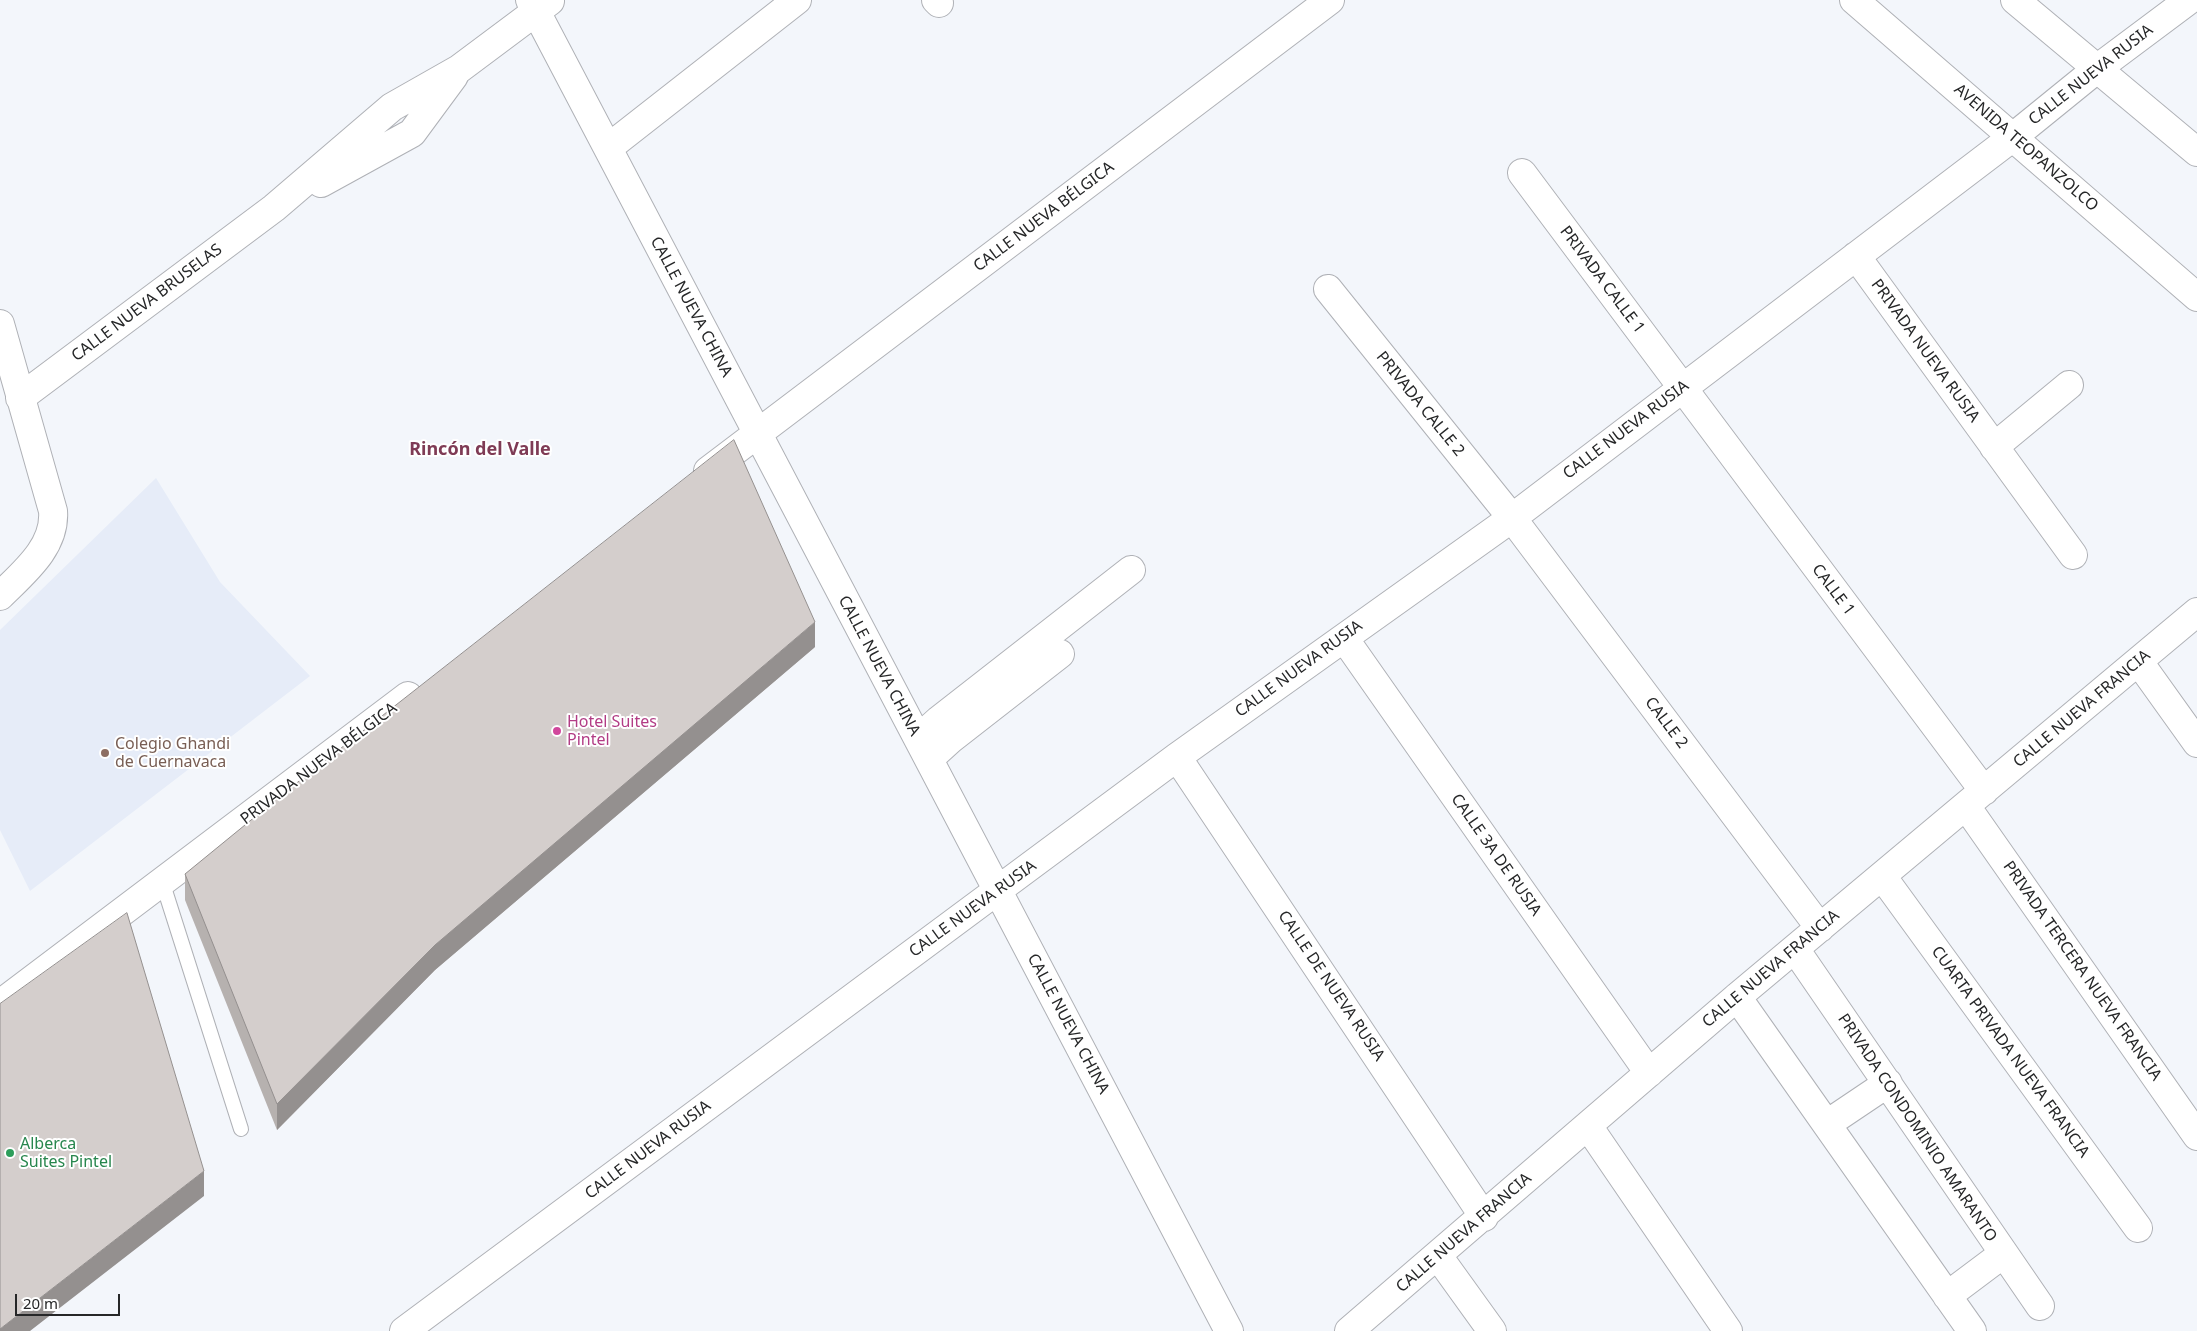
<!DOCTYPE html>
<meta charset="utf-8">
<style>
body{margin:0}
#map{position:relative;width:2197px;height:1331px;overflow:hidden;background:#f3f6fb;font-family:"Noto Sans",sans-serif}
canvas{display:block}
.scale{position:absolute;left:15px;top:1294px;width:105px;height:22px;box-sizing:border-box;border:2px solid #262728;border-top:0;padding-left:6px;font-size:15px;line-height:18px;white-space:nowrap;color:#262728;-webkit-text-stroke:4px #fff;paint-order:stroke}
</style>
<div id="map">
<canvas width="2197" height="1331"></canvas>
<div class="scale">20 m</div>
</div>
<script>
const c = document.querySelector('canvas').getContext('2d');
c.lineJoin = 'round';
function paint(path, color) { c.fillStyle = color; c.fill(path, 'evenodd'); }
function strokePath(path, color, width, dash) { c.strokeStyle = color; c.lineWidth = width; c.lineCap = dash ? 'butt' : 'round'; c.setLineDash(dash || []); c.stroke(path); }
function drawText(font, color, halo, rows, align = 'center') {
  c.font = font + ' "Noto Sans",sans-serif'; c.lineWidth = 4; c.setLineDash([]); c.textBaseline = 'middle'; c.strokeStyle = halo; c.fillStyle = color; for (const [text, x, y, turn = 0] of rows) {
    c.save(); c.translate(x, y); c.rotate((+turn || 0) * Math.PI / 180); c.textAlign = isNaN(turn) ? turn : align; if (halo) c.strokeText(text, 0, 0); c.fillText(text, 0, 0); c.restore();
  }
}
const built = new Path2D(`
 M156,478L220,582L310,676L30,891L0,830V630Z`);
const lane = new Path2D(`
 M162,881L241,1129`);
const street = new Path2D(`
 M530,0L1229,1331
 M936,0L939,3
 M608,148L797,0
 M1522,173L1984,791
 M321,183L412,133L454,76
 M1856,256L2073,555
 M1328,289L1512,518L1820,928
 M0,324L53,511C56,547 23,573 0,596
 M20,398L274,208L392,107L459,69L550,1
 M1994,447L2069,385
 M708,471L1330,0
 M1344,638L1649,1073
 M2139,662L2197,743
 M918,739L939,720L1131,570
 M1177,757L1484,1217
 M929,759L951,739L1060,654
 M1966,806L2197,1136
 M1882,876L2138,1228
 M1795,949L2040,1306
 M1737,997L1972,1331
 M0,1004L408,696
 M1827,1124L1888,1083
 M1588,1126L1728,1331
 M1438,1256L1492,1331
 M1947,1296L2003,1254
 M404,1331L1177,757L1512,518L2013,137L2098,68L2189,0
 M1349,1331L1737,997L2197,612`);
const secondary = new Path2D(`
 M1854,0L2197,297
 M2015,0L2197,152`);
const wall = new Path2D(`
 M815,647L435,970L277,1130L185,900V874Z`);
const shadedWall = new Path2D(`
 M815,622V647L435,970L277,1130V1104L435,945Z
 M204,1171V1196L30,1331H0V1329Z`);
const building = new Path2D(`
 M734,440L815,622L435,945L277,1104L185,874L289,789Z
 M127,913L204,1171L0,1329V1004Z`);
const markers = [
 [557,731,5,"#d1479c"],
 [105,753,5,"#8d6e63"],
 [10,1153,5,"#2e9e5b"]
];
const streetNames = [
 ["CALLE NUEVA RUSIA",2091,75,-38],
 ["AVENIDA TEOPANZOLCO",2026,148,41],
 ["CALLE NUEVA BÉLGICA",1044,217,-37],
 ["PRIVADA CALLE 1",1602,280,53],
 ["CALLE NUEVA BRUSELAS",147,303,-37],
 ["CALLE NUEVA CHINA",691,307,62],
 ["PRIVADA NUEVA RUSIA",1925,351,54],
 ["PRIVADA CALLE 2",1420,404,51],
 ["CALLE NUEVA RUSIA",1626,430,-37],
 ["CALLE 1",1833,590,53],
 ["CALLE NUEVA CHINA",879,666,62],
 ["CALLE NUEVA RUSIA",1299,669,-36],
 ["CALLE NUEVA FRANCIA",2082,709,-40],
 ["CALLE 2",1666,723,53],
 ["PRIVADA NUEVA BÉLGICA",319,764,-37],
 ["CALLE 3A DE RUSIA",1496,855,55],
 ["CALLE NUEVA RUSIA",973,909,-36],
 ["CALLE NUEVA FRANCIA",1771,969,-40],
 ["PRIVADA TERCERA NUEVA FRANCIA",2082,971,55],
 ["CALLE DE NUEVA RUSIA",1331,986,56],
 ["CALLE NUEVA CHINA",1068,1024,62],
 ["CUARTA PRIVADA NUEVA FRANCIA",2010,1052,54],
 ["PRIVADA CONDOMINIO AMARANTO",1917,1128,56],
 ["CALLE NUEVA RUSIA",648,1150,-37],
 ["CALLE NUEVA FRANCIA",1464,1233,-41]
];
const hotelNames = [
 ["Hotel Suites",567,722],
 ["Pintel",567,740]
];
const educationNames = [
 ["Colegio Ghandi",115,744],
 ["de Cuernavaca",115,762]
];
const leisureNames = [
 ["Alberca",20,1144],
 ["Suites Pintel",20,1162]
];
const neighbourhoodNames = [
 ["Rincón del Valle",480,450]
];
paint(built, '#e6ecf8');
strokePath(lane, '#afb1b6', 16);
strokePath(street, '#afb1b6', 30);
strokePath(secondary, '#afb1b6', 30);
strokePath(lane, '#fff', 14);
strokePath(street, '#fff', 28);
strokePath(secondary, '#fff', 28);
paint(wall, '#b6b1af');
paint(shadedWall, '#94908f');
paint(building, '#d4cecc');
strokePath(building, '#94908f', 1);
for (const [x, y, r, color] of markers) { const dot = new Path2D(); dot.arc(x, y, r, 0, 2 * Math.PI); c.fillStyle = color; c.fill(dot); strokePath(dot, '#fff', 2); }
drawText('16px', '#262728', '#fff', streetNames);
drawText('16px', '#b23c85', '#fff', hotelNames, 'left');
drawText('16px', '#785e54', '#fff', educationNames, 'left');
drawText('16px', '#27864d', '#fff', leisureNames, 'left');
drawText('bold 18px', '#7f3b55', '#fff', neighbourhoodNames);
</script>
